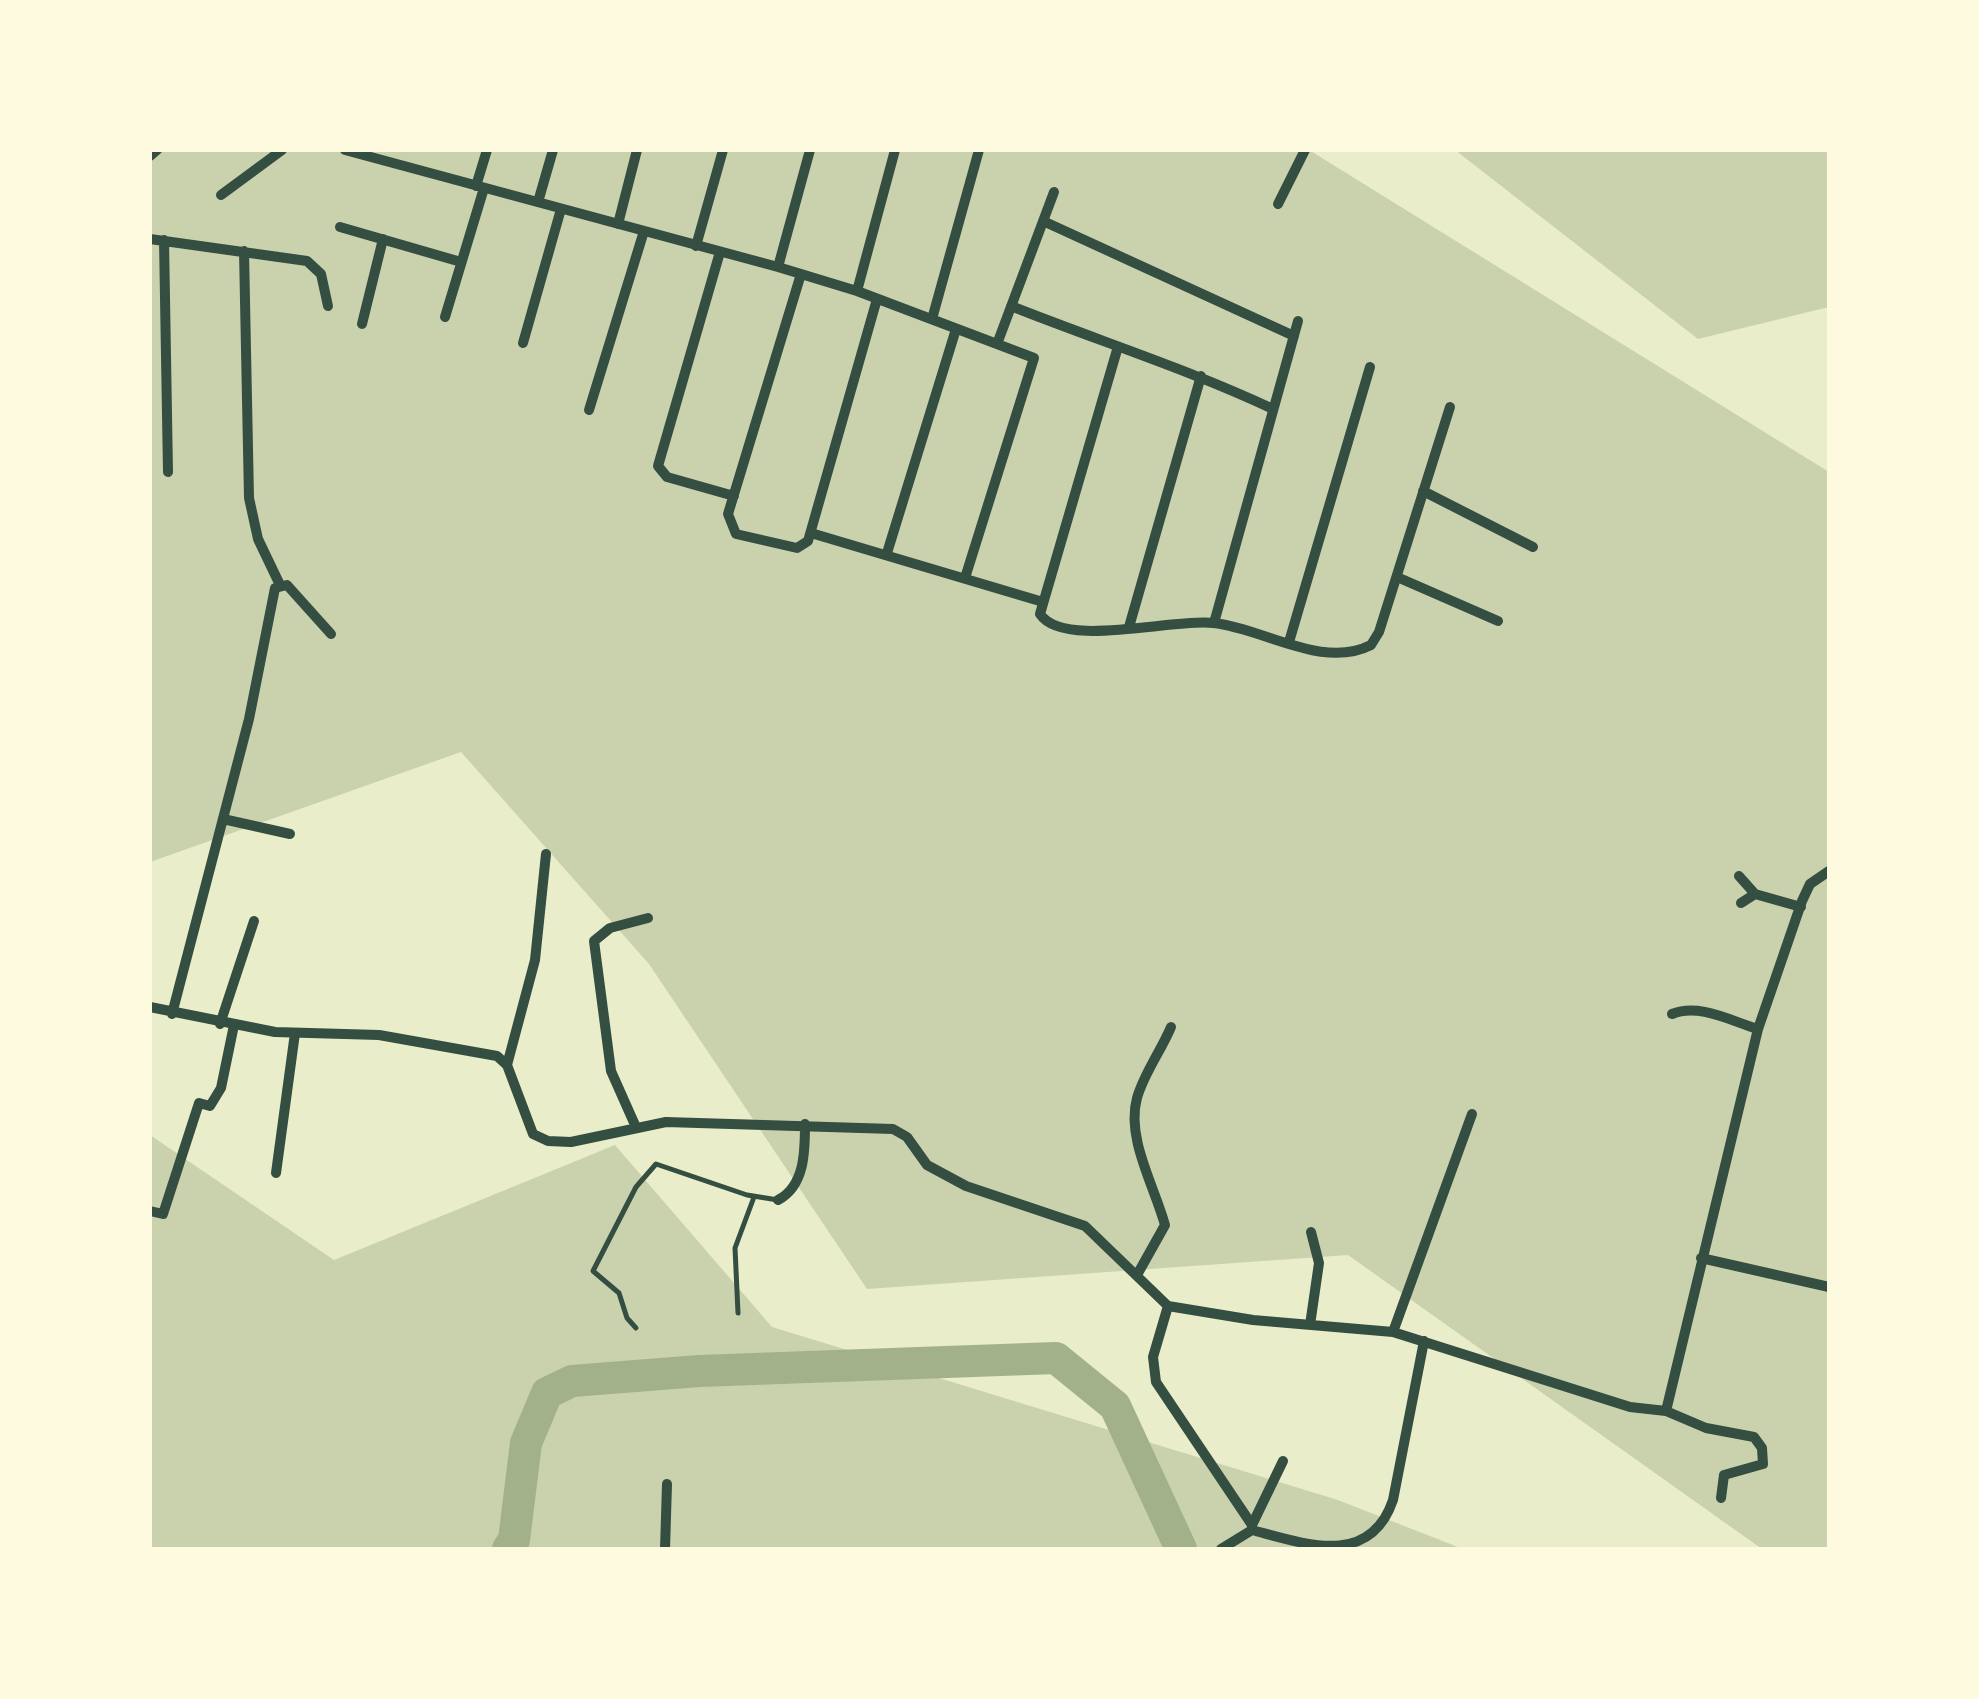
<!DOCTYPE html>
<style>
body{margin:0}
#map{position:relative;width:1979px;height:1699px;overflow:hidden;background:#e9edc9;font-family:"Golos Text",sans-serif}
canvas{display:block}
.frame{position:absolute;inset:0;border:152px solid #fefae0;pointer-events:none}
</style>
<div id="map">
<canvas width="1979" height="1699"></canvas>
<div class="frame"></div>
</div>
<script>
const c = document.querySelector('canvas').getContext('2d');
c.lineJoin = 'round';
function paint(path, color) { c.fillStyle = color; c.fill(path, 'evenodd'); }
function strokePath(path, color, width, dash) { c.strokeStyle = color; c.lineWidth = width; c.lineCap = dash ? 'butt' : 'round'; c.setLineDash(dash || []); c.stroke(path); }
const green = new Path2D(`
 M150,150H1309L1829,472V1549H1762L1348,1255L867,1289L649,964L461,752L150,862Z
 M1455,150H1829V307L1698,339Z
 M150,1135L334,1260L615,1145L772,1327L1338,1500L1463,1549H150Z`);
const river = new Path2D(`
 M508,1549L514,1540L526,1443L547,1393L572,1381L699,1371L1056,1358L1115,1406L1181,1549`);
const service = new Path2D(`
 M738,1313L735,1248L754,1197
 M636,1328L627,1318L619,1293L593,1271L636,1187L656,1164L747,1195L778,1200`);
const minor = new Path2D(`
 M345,150L778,267L857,291L1034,358L965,578
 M150,156L157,150
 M476,186L487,150
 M221,195L282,150
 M538,202L553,150
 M1278,204L1305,150
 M1043,221L1294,336
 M618,224L637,150
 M340,227L461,262
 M150,239L307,261L321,274L328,306
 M164,240L168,472
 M696,246L723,150
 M244,251L249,498L258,539L280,585
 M720,252L658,466L667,477L734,496
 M778,267L810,150
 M801,274L728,514L736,534L797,548L808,541L877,299
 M857,291L895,150
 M1011,306C1099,341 1188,369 1273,409
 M445,317L484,188
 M932,319L979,150
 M362,324L383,239
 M523,343L561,209
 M997,344L1054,192
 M1117,350L1040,614C1063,649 1174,618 1213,623C1264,628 1322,670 1371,645L1379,632L1450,407
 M589,410L644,231
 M1423,491L1533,547
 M811,533L1043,602
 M887,553L956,329
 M1397,577L1498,621
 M1214,623L1298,321
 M1129,627L1201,376
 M1289,642L1370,367
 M223,819L290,834
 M1739,876L1755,894L1801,907
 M1741,903L1755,894
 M150,1007L275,1032L379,1035L497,1056L507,1065L533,1134L548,1141L571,1142L666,1122L893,1129L907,1137L927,1165L966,1186L1085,1226L1168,1306L1253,1320L1393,1332L1630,1407L1666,1411L1758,1029L1802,901L1810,884L1829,871
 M172,1014L249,719L275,588L287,585L331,634
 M1672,1014C1699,1003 1731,1021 1758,1029
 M220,1024L254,921
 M507,1065L535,960L546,854
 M635,1125L611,1071L594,941L610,928L648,918
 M276,1173L295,1033
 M778,1200C805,1186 805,1151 805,1124
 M150,1211L163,1214L199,1103L210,1106L221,1088L234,1025
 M1701,1258L1829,1287
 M1137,1275L1165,1225C1154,1185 1126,1138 1137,1098C1144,1073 1161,1051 1171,1027
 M1168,1306L1153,1357L1156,1382L1252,1525V1530L1221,1549
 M1310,1325L1319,1263L1311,1232
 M1393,1332L1472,1114
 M1666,1411L1706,1428L1754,1437L1762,1448L1763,1464L1724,1475L1721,1498
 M1252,1525L1283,1461
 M1252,1530C1305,1544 1370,1568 1393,1500L1424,1341
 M665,1549L667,1484`);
paint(green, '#cad2ad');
strokePath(river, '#a3b18a', 32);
strokePath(service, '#344e41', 5);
strokePath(minor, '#344e41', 10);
</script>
